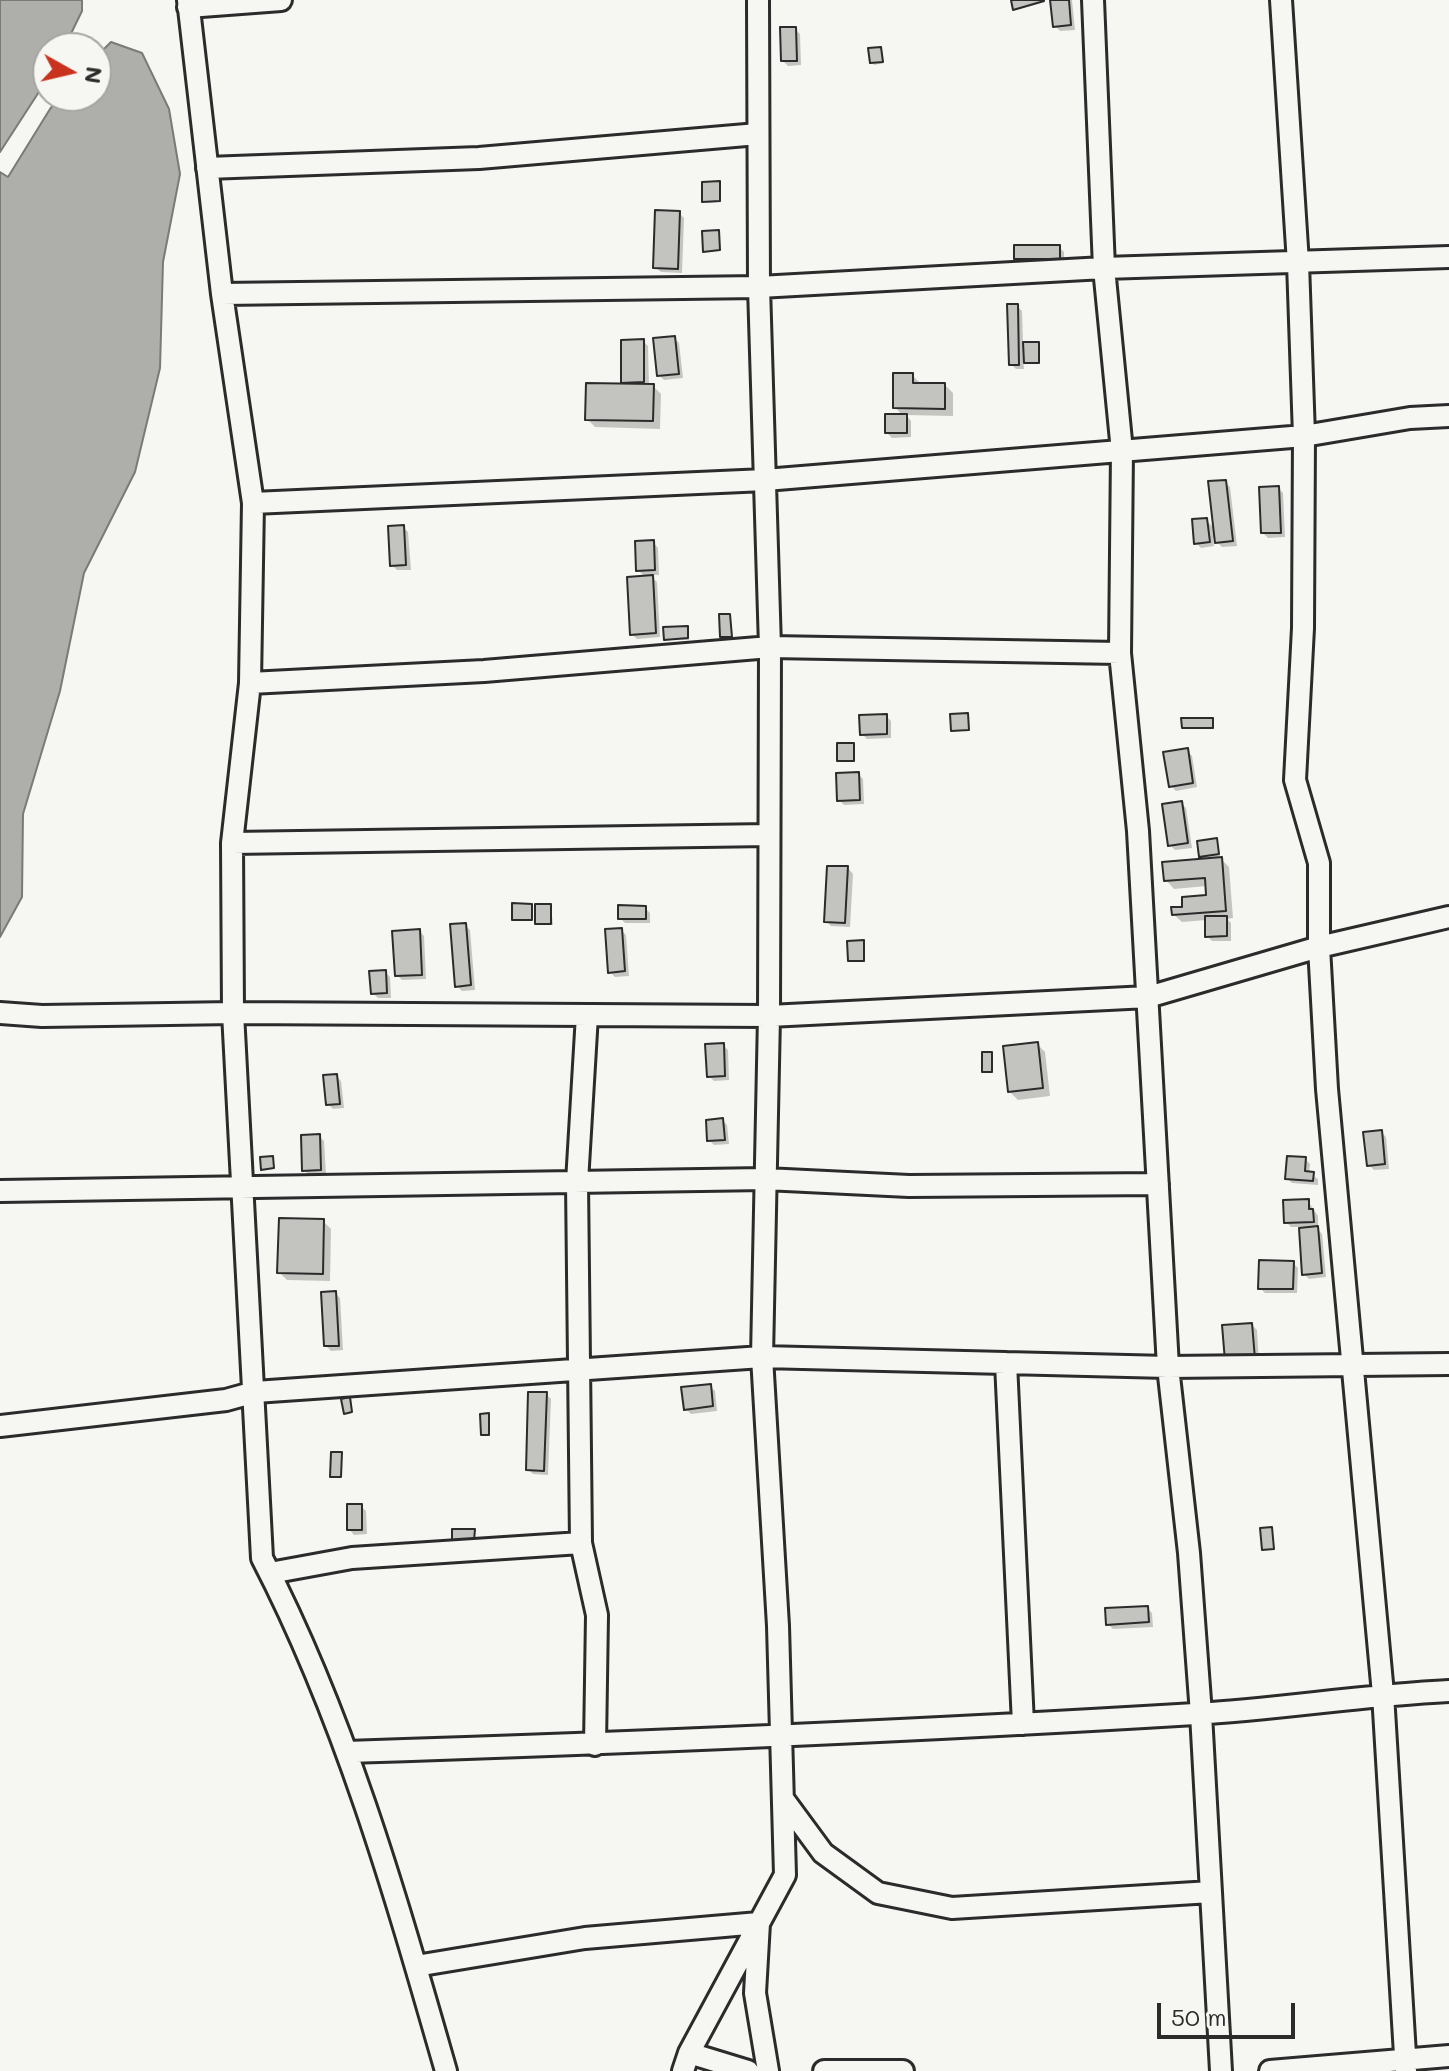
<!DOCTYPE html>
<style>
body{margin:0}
#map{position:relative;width:1449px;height:2071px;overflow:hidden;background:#f6f6f2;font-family:Mali,sans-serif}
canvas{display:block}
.north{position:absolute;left:32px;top:32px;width:80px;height:80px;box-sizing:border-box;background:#f6f6f2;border:2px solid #a5a5a2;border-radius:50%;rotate:98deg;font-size:22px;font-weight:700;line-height:32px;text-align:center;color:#2b2b2b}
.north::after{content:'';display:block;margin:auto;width:28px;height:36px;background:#c8321e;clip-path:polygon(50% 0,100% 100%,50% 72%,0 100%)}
.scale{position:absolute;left:1157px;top:2003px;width:138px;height:36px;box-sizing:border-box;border:4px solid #2b2b2b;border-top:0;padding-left:10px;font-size:24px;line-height:28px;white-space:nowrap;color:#2b2b2b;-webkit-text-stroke:6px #f6f6f2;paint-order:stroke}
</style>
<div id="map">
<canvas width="1449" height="2071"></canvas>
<div class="north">N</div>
<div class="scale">50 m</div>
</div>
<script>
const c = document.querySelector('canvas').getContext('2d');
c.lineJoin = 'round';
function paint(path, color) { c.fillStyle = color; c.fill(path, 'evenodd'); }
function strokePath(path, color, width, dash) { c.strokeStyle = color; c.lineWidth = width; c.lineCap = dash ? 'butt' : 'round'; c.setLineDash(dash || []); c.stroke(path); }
const water = new Path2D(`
 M0,0H82V11L64,48H48V78L0,152Z
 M111,42L142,53L169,109L180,174L163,262L160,368L135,472L84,573L60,691L23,814L22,897L0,937V172L8,177L50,109L61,96H96V57Z`);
const shadow = new Path2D(`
 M1018,0H1044L1045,2L1017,10L1015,9Z
 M1052,0H1072L1075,30L1060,31L1055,26Z
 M795,29L800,34L801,65L788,66L783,61Z
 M881,49L884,63L874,65L872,63Z
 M719,183L721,202L706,203L704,201Z
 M679,213L684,218L682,273L661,272L655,267Z
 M1059,247L1064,252V263L1021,264L1016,259Z
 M1017,306L1022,311L1023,344L1040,346V364H1028L1023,360L1024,369H1016L1011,364Z
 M674,338L679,343L683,378L664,380L659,375Z
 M643,341L648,346L649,386H653L661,394L660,429L595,427L587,419L627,385L623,382Z
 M912,375L920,383L945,385L953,393V416L906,415L911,421V437L892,438L887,433L903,416L895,407Z
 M1225,482L1230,487L1237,546L1222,547L1213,538L1214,546L1201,548L1196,543L1206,520L1215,529Z
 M1278,488L1283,493L1285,537L1268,538L1263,533Z
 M403,527L408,532L411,570H397L392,565Z
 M653,542L658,548L659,575H649L657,582L660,637L637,639L632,634L646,578L638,570Z
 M687,628L689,640H666Z
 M886,716L891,721V738L867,739L862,734Z
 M1212,720L1214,729L1184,727Z
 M853,745L855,762H841L839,761Z
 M1187,751L1192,756L1197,787L1176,791L1171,786Z
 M858,774L863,779L864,804L844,805L839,800Z
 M1181,803L1186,808L1192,848L1175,850L1170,845Z
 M1217,840L1220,856H1218L1229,867L1233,918L1227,919L1231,923V941H1212L1207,936V920L1182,922L1173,914L1208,897L1207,886L1174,889L1166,880L1206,860L1201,856Z
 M848,868L853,874L850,927L831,926L826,921Z
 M551,906L553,925H539L537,923Z
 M645,908L650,913V923H625L620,918Z
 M465,925L470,930L475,990L462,991L457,986Z
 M621,930L626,935L629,976L615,977L610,972Z
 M419,931L424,936L426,979L402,980L397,975Z
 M863,942L865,962H852L850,961Z
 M385,972L390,977L391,998H378L373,993Z
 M1037,1044L1045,1052L1050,1096L1018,1100L1010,1092Z
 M723,1045L728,1050L729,1080L714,1081L709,1076Z
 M992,1054L993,1073H986L984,1071Z
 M336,1076L341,1081L344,1108L333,1109L328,1104Z
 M722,1120L727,1125L729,1144L714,1145L709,1140Z
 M1381,1132L1386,1137L1389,1169L1374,1170L1369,1165Z
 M319,1136L324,1141L326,1175H309L304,1170Z
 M1305,1159L1310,1164L1309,1173L1318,1179V1185L1292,1183L1287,1178Z
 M1308,1201L1318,1216V1226H1315L1322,1234L1326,1277L1309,1279L1304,1274L1301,1227H1291L1286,1222Z
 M323,1221L331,1229L330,1281L287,1280L279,1272Z
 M1293,1263L1298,1268L1297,1293H1265L1260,1288Z
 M335,1293L340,1298L343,1350L331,1351L326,1346Z
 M1252,1325L1257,1330L1259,1363L1232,1366Z
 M710,1386L715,1391L717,1411L691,1414L686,1409Z
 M546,1394L551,1399L548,1475L533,1474L528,1469Z
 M361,1506L366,1511L367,1534L354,1535L349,1529Z
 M1147,1608L1152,1613L1153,1627L1113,1629L1108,1624Z`);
const building = new Path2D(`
 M1011,0H1044V1L1013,10Z
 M1050,0H1069L1071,25L1053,27Z
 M780,27H796L797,61H781Z
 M881,47L883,62L870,63L868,48Z
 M720,181V201L702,202V182Z
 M655,210L680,211L678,269L653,268Z
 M719,230L720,250L703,252L702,231Z
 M1014,245H1060V259H1014Z
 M1007,304H1018L1019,365H1009Z
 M675,336L679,374L657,376L653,338Z
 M644,339V382L621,383V340Z
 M1023,342H1039V363H1024Z
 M893,373H913V383H945V409L893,408Z
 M586,383L654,384L653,421L585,420Z
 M885,414H907V433H885Z
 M1226,480L1233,541L1215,543L1208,481Z
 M1279,486L1281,533H1261L1259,487Z
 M1207,518L1210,542L1194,544L1192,519Z
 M404,525L406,565L390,566L388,526Z
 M654,540L655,570L636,571L635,541Z
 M653,575L656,633L630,635L627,577Z
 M719,614H730L732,637H720Z
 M688,626V638L664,640L663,627Z
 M968,713L969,730L951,731L950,714Z
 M887,714V734L860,735L859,715Z
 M1181,718H1213V728H1182Z
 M837,743H854V761H837Z
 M1188,748L1193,783L1169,787L1163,752Z
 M859,772L860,800L837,801L836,773Z
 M1182,801L1188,843L1168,846L1162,804Z
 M1217,838L1219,854L1199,857L1197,841Z
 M1222,857L1226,911L1172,915L1171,907H1182V897L1206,895L1205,878L1164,881L1162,862Z
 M827,866H848L845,923L824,922Z
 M512,903L532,904V920H512Z
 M535,904H551V924H535Z
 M618,905L646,906V919H618Z
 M1205,916H1227V936L1205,937Z
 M466,923L471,985L455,987L450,924Z
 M622,928L625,971L608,973L605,929Z
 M420,929L422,975L395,976L392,931Z
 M864,940V961H848L847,941Z
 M386,970L387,993L371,994L369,971Z
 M1038,1042L1043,1088L1008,1092L1003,1046Z
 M724,1043L725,1076L707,1077L705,1044Z
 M982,1052H992V1072H982Z
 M337,1074L340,1104L326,1105L323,1075Z
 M723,1118L725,1140L707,1141L706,1120Z
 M1382,1130L1385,1164L1367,1166L1363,1132Z
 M320,1134L321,1170L302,1171L301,1135Z
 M273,1156L274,1168L261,1170L260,1157Z
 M1287,1156L1306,1157L1305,1171L1314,1172L1313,1181L1285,1179Z
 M1309,1199V1209H1313L1314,1222L1284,1223L1283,1200Z
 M279,1218L324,1219L323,1274L277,1273Z
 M1318,1226L1322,1273L1302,1275L1299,1228Z
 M1259,1260L1294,1261L1293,1289H1258Z
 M336,1291L339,1346H324L321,1292Z
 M1252,1323L1255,1359L1225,1361L1222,1325Z
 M711,1384L713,1406L684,1410L681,1387Z
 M528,1392H547L544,1471L526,1470Z
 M350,1397L352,1412L344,1414L341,1399Z
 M489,1413V1435H481L480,1414Z
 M331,1452H342L341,1477H330Z
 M347,1504H362V1530H347Z
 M1272,1527L1274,1549L1262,1550L1260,1528Z
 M452,1529H475L474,1541L452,1542Z
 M1148,1606L1149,1622L1106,1625L1105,1608Z`);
const minor = new Path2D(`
 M188,0L222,294L253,503L250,683L232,843L233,1013L262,1558C346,1720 396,1897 446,2071
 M1093,0L1104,268L1122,451L1120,653L1138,831L1168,1367L1189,1553L1201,1714L1221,2071
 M1281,0L1298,263L1304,436L1303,628L1295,780L1319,863V947L1327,1089L1383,1694L1406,2071
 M188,7L281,0
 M207,168L479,158L758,134
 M222,294L759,287L1104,268L1449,257
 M253,503L765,480L1304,436L1410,418L1449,416
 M250,683L484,671L770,647L1120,653
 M232,843L769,835
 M0,1013L42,1016L233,1013L769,1016L1148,997L1319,947L1449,917
 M587,1015L577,1182L581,1543L597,1615L595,1745
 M0,1191L765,1179L909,1186L1158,1184
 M1006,1363L1023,1724
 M0,1426L226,1400L255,1392L762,1357L1168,1367L1449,1364
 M270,1573L352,1558L581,1543
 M347,1752C630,1743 913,1731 1195,1714C1280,1709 1364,1695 1449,1691
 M784,1800L823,1853L878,1893L952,1908L1211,1892
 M416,1966L585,1938L759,1923L755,1993L768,2071
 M689,2053L748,2071
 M683,2071L689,2053L785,1875L778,1626L762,1357L769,1016L770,647L759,287L758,0
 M824,2071H903
 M1270,2071L1449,2056`);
paint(water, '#aeaeab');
strokePath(water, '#7a7a78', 2);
paint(shadow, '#0003');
paint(building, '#c3c3c0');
strokePath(building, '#2b2b2b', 2);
strokePath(minor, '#2b2b2b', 26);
strokePath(minor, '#f6f6f2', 20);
</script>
